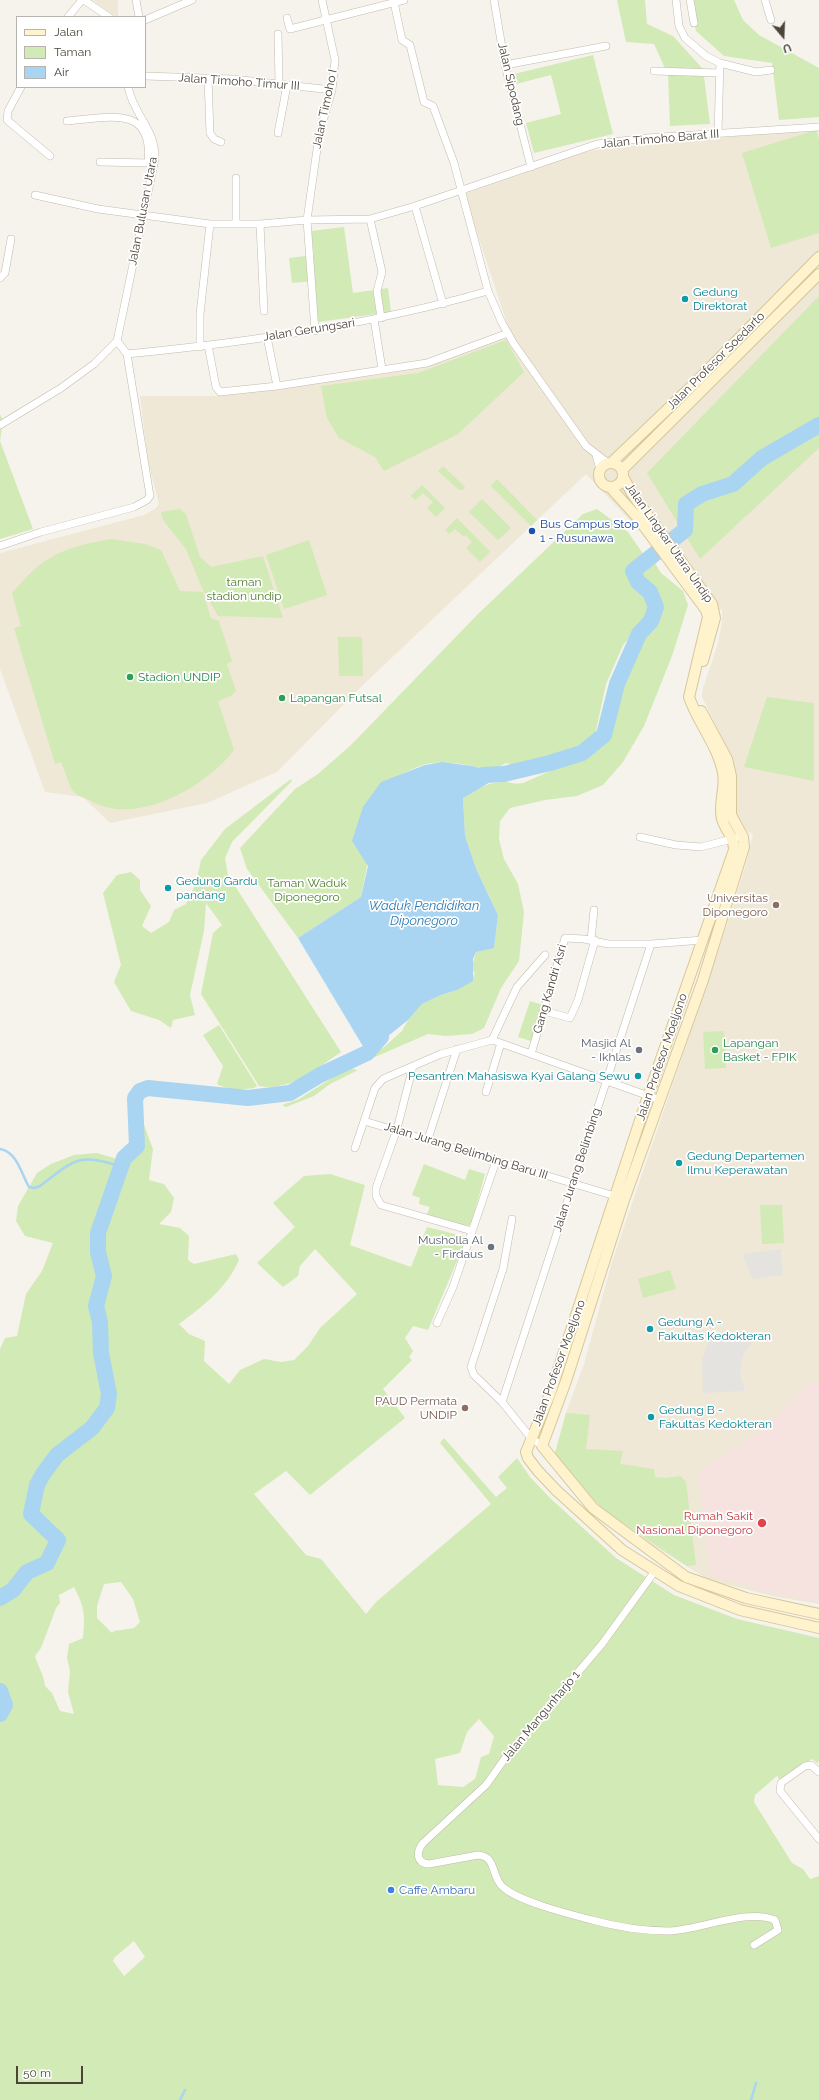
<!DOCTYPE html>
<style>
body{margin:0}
#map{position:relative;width:819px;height:2100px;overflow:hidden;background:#f6f3ec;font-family:Raleway,sans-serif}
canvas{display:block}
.legend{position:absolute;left:16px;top:16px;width:130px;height:72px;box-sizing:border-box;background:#fff;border:1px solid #b7b4b0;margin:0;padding:5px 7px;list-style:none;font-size:12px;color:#4b4439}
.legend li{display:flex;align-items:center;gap:8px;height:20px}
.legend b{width:20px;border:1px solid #b7b4b0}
.north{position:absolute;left:763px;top:16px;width:40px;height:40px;-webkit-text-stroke:3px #fff;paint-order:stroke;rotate:161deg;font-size:11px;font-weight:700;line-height:16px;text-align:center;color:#4b4439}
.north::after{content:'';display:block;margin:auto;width:14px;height:18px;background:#4b4439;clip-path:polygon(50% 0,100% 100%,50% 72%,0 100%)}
.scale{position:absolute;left:16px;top:2066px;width:67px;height:18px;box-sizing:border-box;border:2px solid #4b4439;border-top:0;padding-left:5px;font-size:12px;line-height:14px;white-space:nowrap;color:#4b4439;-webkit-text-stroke:3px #fff;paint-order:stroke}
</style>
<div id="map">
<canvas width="819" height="2100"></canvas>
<ul class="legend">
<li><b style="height:5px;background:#fff3cd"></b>Jalan</li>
<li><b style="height:11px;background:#d2eab5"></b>Taman</li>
<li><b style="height:11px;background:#a9d4f2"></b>Air</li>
</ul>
<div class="north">U</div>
<div class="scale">50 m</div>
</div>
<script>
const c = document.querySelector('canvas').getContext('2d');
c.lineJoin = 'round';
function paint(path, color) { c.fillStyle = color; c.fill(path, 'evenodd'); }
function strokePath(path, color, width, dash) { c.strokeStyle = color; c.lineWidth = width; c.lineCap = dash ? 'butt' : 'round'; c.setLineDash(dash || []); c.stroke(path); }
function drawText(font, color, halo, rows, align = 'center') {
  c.font = font + ' Raleway,sans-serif'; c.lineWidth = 3.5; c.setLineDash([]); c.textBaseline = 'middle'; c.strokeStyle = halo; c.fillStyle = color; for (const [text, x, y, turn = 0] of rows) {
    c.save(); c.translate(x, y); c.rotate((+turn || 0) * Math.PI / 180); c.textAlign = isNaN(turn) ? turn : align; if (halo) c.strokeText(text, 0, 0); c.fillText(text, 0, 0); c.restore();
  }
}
const education = new Path2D(`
 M93,0H118V17H116Z
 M819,128V1604L772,1596L707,1579L648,1542L555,1453L566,1413L584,1364L612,1262L720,946L746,864L753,834L742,829L736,823L731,758L702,697L703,688L718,643L722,622V609L707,615L638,529L586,474L364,684L277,772L207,803L110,823L83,797L45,792L0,669V553L144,515L155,509L159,504L148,461L140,396H219L377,375L425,367L504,336L508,326L465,197L467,193L578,154L594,150Z`);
const medical = new Path2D(`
 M812,1381H819V1602L764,1591L746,1584L711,1576L698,1471L756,1435Z`);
const green = new Path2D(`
 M617,0H645L647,24L673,36L703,69L710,124L670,126L668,75L654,44L626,42Z
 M689,0H734L743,20L759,35L819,68V117L779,120L772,63L724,56L696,31Z
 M593,55L613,134L534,153L526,123L561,114L551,75L516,84L514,74Z
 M816,130L819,140V233L771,248L742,153Z
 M344,227L353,293L388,288L391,312L318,322L313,281L292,283L289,258L314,255L311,231Z
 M819,296V448L700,559L647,473Z
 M506,340L524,372L458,434L384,471L375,457L339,438L327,418L321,386L418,373Z
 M0,414L3,421L0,441L33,529L0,539Z
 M443,466L465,487L463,490H459L438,471Z
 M497,479L537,520L531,526L491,486Z
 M422,485L445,508L436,517L427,508L433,502L423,493L415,500L411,496Z
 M482,499L511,528L498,540L469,512Z
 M180,509L186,514L200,557L211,567L263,556L283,618L218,616L202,588L186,549L163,520L161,512Z
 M597,509L628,532L644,555L627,570L635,586L647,596L648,616L623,645L606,684L595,735L585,745L546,760L515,766L506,763L492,771C471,765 448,760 426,764C412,768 397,777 383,783L361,897L298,938L247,869L240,848L295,789L318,774L351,745L478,614L583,514Z
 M457,518L490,552L480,562L466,548L472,542L466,535L464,537L455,529L449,534L445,530Z
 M111,539L145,544L161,550L180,591L203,592L211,618L219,621L232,661L227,664L236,691L231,696L218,701L234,750C206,787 135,828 89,800C84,798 76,795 73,791C68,783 65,771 61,762L55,764L14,628L21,626L12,593C20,585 27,575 36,568C58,549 84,544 111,539Z
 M309,540L327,595L284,609L266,555Z
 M653,560L661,573L683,591L688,605L672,656L644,726L623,762L603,785L577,796L545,800L510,808L500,821L499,839L504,859L518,884L524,912L519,961L501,988L484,1028L472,1034L445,1036L428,1034L361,1063L359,1060L383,1048L402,1031L408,1020L422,1004L441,995L457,990L475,974L472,967L476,952L494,947L498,915L477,871L465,836L463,798C473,791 488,782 501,782C509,781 511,785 523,783L585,756L611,738L620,687L643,639L654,625L660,608L651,585L640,574Z
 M338,637H362L363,676H339Z
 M767,697L814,703V781L744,767Z
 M291,779L292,781L232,842L225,858L228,875L341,1052C317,1068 290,1092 259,1086L201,994L213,933L222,925L206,903L204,931L190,995L195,1015L173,1020L171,1028L159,1020L131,1011L114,982L121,965L103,893L117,875L131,872L140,880V890L151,906L142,926L151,933L169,922L174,910L186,904L196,883L201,860L225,829Z
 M530,1001L543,1005L531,1041L518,1037Z
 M219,1025L257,1086L254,1088C240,1090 230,1091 217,1084L223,1066L203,1035Z
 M724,1031L726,1068L705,1069L703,1032Z
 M348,1068L358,1070L330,1084L314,1096L286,1107L282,1105L299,1099Z
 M144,1125L153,1149L149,1180L164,1184L174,1198L171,1212L159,1224L180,1228L189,1236L188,1260L194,1264L236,1254L239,1260C226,1289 203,1306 179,1324L189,1334L205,1341L204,1361L229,1384L240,1370L264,1359L281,1362L294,1360L308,1346L320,1328L357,1294L315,1249L300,1266L298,1276L283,1287L257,1263L295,1227L273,1203L304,1176L330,1174L365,1185L350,1245L411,1267L427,1227L467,1237L428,1330L413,1326L405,1338L413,1351L409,1357L412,1360L383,1389L405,1418L310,1495L286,1471L254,1494L306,1555L321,1559L366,1614L376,1602L491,1504L440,1443L444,1438L496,1497L507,1488L498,1477L517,1458L530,1477L550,1498L616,1558L674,1595L737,1619L819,1638V1761L817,1763L812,1759L780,1780L777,1776L755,1795L754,1802L792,1863L803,1869L810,1879L819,1876V2100H0V1349L5,1338L17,1336L26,1294L42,1271L53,1243L25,1236L16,1221L18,1206L37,1173L51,1164L74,1155L97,1153L117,1159L134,1145L132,1132ZM121,1582L133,1599L140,1622L134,1628L114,1631L112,1633L97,1618V1606L104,1584ZM74,1587C85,1608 85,1615 83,1638L69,1644L67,1658L70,1671L68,1692L74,1714L60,1711L52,1693L45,1686C44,1675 38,1667 35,1656L41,1648L56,1608L60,1603L59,1595ZM479,1719L494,1736L489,1754L481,1757L475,1779L463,1787L438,1785L435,1759L460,1753L467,1732ZM134,1941L145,1957L124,1976L113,1961L115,1957Z
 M424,1164L465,1180L469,1169L485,1174L471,1225C459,1228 439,1219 427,1214L430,1207L419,1204L420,1198L412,1195Z
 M760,1205H782L784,1243L762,1244Z
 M670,1270L676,1289L643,1298L638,1279Z
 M566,1413L590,1415L586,1449L623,1451L620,1464L654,1469L655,1477L665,1478L681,1476L686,1482L696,1565L687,1566L605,1511L582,1488L555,1453Z`);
const parking = new Path2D(`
 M781,1249L783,1275L752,1279L743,1254Z
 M737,1329L754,1340L743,1355L740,1374L745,1391L703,1393L702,1361L710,1335L725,1342L729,1341Z`);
const water = new Path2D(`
 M442,762L472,766L504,774L463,798L465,836L477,871L498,915L494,948L476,952L473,959V981L457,990L441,995L422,1004L408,1020L367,1053L298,938L361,897L368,866L352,841L363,807L381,782L425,765Z`);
const stream = new Path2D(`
 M0,1149C17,1152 21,1173 29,1187L34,1188L40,1186C73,1161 80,1151 121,1167
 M180,2100L185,2090
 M751,2100L756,2083`);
const river = new Path2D(`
 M483,775L504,774L550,763L582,753L604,735L617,684L639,634L651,621L656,607L650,592L638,582L633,571L685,530L686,504L702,494L733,484L762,458L819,425
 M0,1598L13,1590L27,1572L47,1563L58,1540L31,1514L37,1485L43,1474L57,1455L92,1428L107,1408L109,1394L101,1353L100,1322L96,1306L104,1276L98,1252V1233L124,1158L137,1146L135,1098L140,1091L148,1088L248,1098L290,1093L320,1075L367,1053L381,1037
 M0,1691L5,1705L0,1714`);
const street = new Path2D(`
 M84,0L109,17
 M136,0L139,17
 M494,0L505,65L531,167
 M676,0L679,26L685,38L706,56L720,63L756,72L771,70
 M690,0L694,23
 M765,0L771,20
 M394,2L402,40L410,45L424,102L433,106L454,163L488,291L502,323L514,344L586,446L608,463
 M68,17L82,0
 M287,18L290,29L404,0
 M145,20L192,0
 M278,34L279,84
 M505,65L606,46
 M654,71L720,73
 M145,76L233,79L332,90
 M208,78L210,133L214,139L221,142
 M21,87L8,111L7,120L50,156
 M67,121C107,118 154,103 148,163
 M278,133L287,85
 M718,133L720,63
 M100,162L152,163
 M236,178V224
 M35,195L98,209L210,224H260L307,220L370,219L415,206L597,144L646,138L819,127
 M415,206L443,304
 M370,219L382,272L377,291L381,318
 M260,224L264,311
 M0,278L5,273L11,239
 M374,319L382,369
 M315,331L307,220L319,135L332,90L335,60L322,0
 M267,337L277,386L427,363L508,333
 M117,341L155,159C156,129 134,116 128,87
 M208,345L216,387L220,392L277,386
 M200,347V314L210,224
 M127,354C249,342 370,325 488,291
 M0,425L61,388L94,364L117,341
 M596,455L600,469
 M0,546L41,532L134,507L147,500L150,496L127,354L117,341
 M640,837L676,845L701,847L736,838
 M591,940L594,910
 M544,1011L570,1018L578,1000L595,940
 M492,1040L517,987L545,955
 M531,1054L565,938L584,939L608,944H651
 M413,1066L397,1129L376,1188V1196L381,1205L472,1231
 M486,1092L501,1043
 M364,1121L615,1196
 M428,1139L457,1049
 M355,1148L375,1088L383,1079L441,1054L492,1040L660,1100
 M437,1323L453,1287L496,1161
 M502,1402L474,1375L471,1367L503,1269L512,1219
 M542,1446L531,1438L502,1402L651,944L703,940
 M655,1571L602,1644L506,1757L486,1785L423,1843C416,1852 416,1863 429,1864L478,1855C498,1857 490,1877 504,1888C521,1902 569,1914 592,1920C617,1927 644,1931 670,1931C700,1930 747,1908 775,1920L778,1930L754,1945
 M819,1772L811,1765L805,1766L781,1783L780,1791L819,1839`);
const secondary = new Path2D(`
 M599 475a12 12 0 1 1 24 0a12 12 0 1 1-24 0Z
 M611,463L698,380L819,257
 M622,470L819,274
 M623,477L633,495L712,604L715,618L703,661
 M610,487L637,517L706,610L708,617L689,697C698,723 718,746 723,773C726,788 718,804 722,819C726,832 734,836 734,850L648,1096L550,1394L526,1452L528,1458L538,1471L557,1491L622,1550L679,1586L740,1610L819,1628
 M701,711L727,759L731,776V815L743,837L744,847L703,980L624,1200L566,1381L542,1446L593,1508L686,1577L746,1598L819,1614`);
const markers = [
 [685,299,4,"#0f9aa8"],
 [532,531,4,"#1a4fb4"],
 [130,677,4,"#2e9e5b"],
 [282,698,4,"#2e9e5b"],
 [168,888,4,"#0f9aa8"],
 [776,905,4,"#8d6e63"],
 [639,1050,4,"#6b7280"],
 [715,1050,4,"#2e9e5b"],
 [638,1076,4,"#0f9aa8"],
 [679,1163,4,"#0f9aa8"],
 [491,1247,4,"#6b7280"],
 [650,1329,4,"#0f9aa8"],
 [465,1408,4,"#8d6e63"],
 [651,1417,4,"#0f9aa8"],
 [762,1523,5,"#e0444e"],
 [391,1890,4,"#3f7fe0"]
];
const streetNames = [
 ["Jalan Timoho Timur III",239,82,4],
 ["Jalan Sipodang",511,84,77],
 ["Jalan Timoho I",325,109,-78],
 ["Jalan Timoho Barat III",660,139,-5],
 ["Jalan Bulusan Utara",143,211,-79],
 ["Jalan Gerungsari",309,330,-9],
 ["Jalan Profesor Soedarto",716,361,-45],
 ["Jalan Lingkar Utara Undip",669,543,55],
 ["Gang Kandri Asri",550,989,-74],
 ["Jalan Profesor Moeljono",662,1057,-71],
 ["Jalan Jurang Belimbing Baru III",466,1151,17],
 ["Jalan Jurang Belimbing",577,1170,-72],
 ["Jalan Profesor Moeljono",559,1363,-70],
 ["Jalan Mangunharjo 1",541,1716,-50]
];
const cultureNames = [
 ["Gedung",693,292],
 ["Direktorat",693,306],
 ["Gedung Gardu",176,881],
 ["pandang",176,895],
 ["Pesantren Mahasiswa Kyai Galang Sewu",630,1076,"right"],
 ["Gedung Departemen",687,1156],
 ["Ilmu Keperawatan",687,1170],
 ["Gedung A -",658,1322],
 ["Fakultas Kedokteran",658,1336],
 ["Gedung B -",659,1410],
 ["Fakultas Kedokteran",659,1424]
];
const transitNames = [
 ["Bus Campus Stop",540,524],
 ["1 - Rusunawa",540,538]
];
const parkNames = [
 ["taman",244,582],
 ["stadion undip",244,596],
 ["Taman Waduk",307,883],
 ["Diponegoro",307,897]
];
const leisureNames = [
 ["Stadion UNDIP",138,677],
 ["Lapangan Futsal",290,698],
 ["Lapangan",723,1043],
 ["Basket - FPIK",723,1057]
];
const educationNames = [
 ["Universitas",768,898],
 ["Diponegoro",768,912],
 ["PAUD Permata",457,1401],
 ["UNDIP",457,1415]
];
const worshipNames = [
 ["Masjid Al",631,1043],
 ["- Ikhlas",631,1057],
 ["Musholla Al",483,1240],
 ["- Firdaus",483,1254]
];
const healthNames = [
 ["Rumah Sakit",753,1516],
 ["Nasional Diponegoro",753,1530]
];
const shopNames = [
 ["Caffe Ambaru",399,1890]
];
const waterNames = [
 ["Waduk Pendidikan",424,906],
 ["Diponegoro",424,921]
];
paint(education, '#efe8d6');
paint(medical, '#f6e3e0');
paint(green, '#d2eab5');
paint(parking, '#e5e3e0');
paint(water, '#a9d4f2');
strokePath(stream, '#a9d4f2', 2.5);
strokePath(river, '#a9d4f2', 16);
strokePath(street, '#c2bbae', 8);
strokePath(secondary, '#d6c79b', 12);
strokePath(street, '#fff', 7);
strokePath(secondary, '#fff3cd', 10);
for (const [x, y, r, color] of markers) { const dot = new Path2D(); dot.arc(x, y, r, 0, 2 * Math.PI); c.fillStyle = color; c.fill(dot); strokePath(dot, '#fff', 1.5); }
drawText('12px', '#4b4439', '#fff', streetNames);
drawText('12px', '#0d838f', '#fff', cultureNames, 'left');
drawText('12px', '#164399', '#fff', transitNames, 'left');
drawText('12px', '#4a7f2a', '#fff', parkNames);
drawText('12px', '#27864d', '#fff', leisureNames, 'left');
drawText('12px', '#785e54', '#fff', educationNames, 'right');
drawText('12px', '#5b616d', '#fff', worshipNames, 'right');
drawText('12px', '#be3a42', '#fff', healthNames, 'right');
drawText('12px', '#366cbe', '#fff', shopNames, 'left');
drawText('italic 13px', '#2e7ab2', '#fff', waterNames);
</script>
